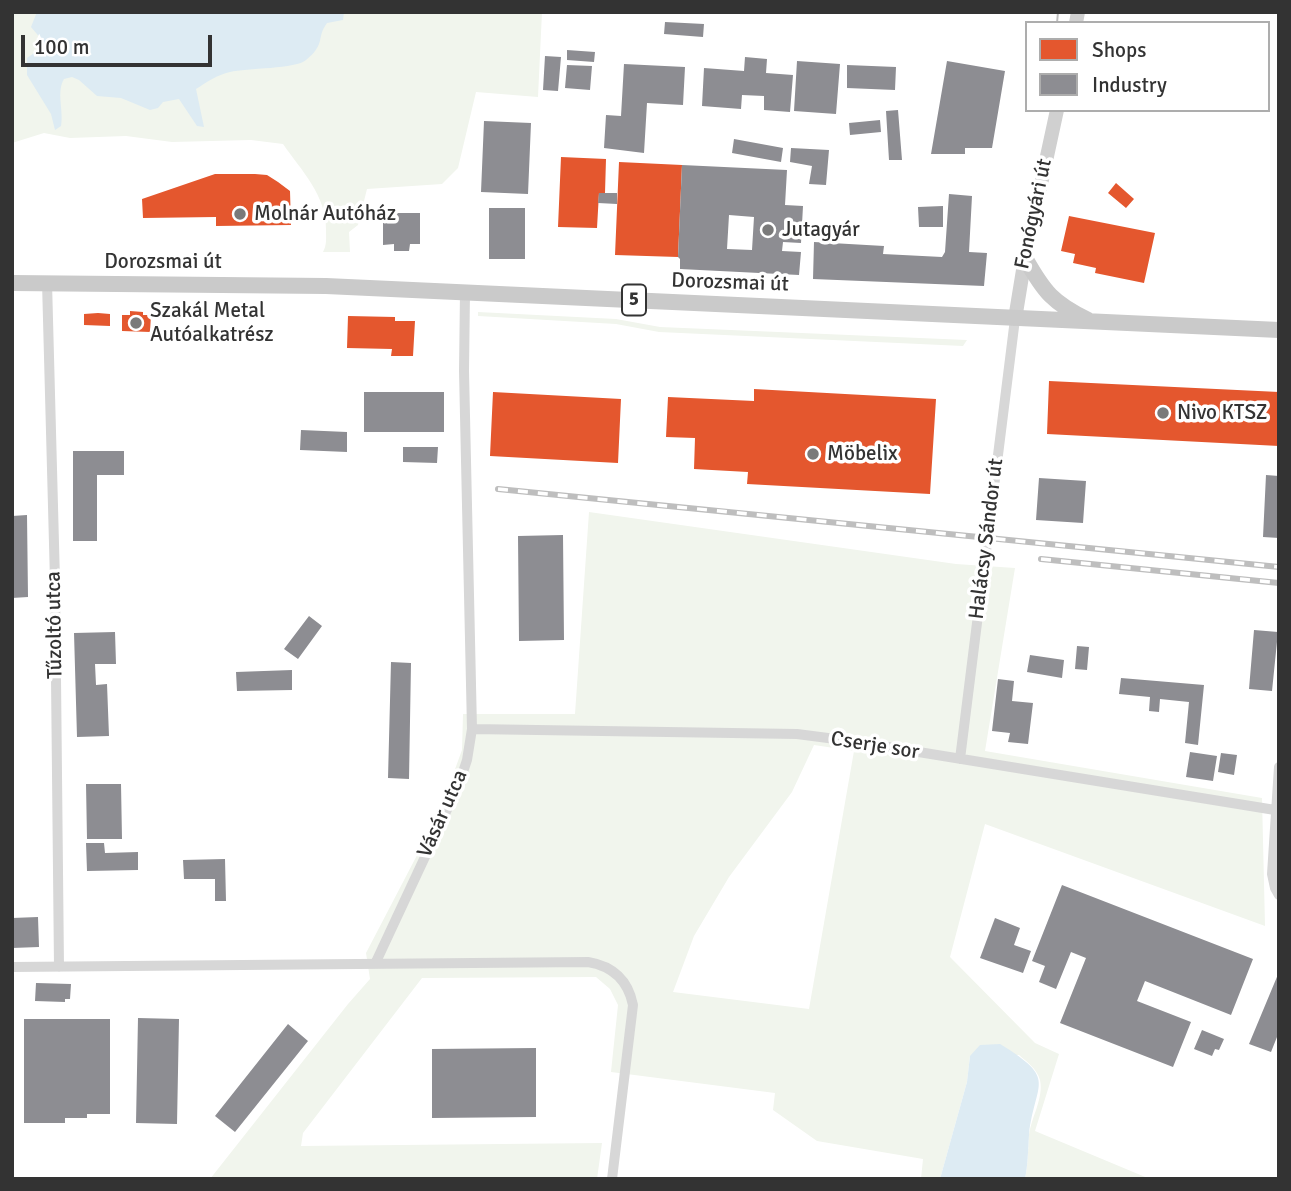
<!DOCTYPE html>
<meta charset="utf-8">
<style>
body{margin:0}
#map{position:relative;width:1291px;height:1191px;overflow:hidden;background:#fff;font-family:Signika,sans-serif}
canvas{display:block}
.frame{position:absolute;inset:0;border:14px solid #333;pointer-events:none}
.legend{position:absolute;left:1025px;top:21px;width:245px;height:91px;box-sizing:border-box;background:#fff;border:2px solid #adadad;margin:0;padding:9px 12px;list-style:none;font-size:21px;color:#333}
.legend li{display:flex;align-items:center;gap:14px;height:35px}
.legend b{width:35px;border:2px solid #adadad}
.scale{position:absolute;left:21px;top:35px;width:191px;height:32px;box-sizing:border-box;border:4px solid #333;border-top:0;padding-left:9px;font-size:21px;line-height:24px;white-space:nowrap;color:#333;-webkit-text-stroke:5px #fff;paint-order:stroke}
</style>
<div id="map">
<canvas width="1291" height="1191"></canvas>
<div class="frame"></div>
<ul class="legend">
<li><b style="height:19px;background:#e4572e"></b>Shops</li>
<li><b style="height:19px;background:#8d8d92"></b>Industry</li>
</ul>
<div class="scale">100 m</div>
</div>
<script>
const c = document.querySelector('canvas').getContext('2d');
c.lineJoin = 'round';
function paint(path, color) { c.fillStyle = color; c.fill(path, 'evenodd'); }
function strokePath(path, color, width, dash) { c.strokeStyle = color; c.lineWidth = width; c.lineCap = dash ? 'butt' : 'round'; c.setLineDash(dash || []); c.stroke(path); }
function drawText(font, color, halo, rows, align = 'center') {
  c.font = font + ' Signika,sans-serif'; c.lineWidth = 7; c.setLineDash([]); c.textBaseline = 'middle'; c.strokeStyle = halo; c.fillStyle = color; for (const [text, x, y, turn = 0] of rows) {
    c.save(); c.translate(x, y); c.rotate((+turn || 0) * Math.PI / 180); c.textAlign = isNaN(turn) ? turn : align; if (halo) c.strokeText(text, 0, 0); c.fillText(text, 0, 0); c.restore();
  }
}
const green = new Path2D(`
 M12,12H542L538,97L476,92L458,168L442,184L367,189L358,225L349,232L350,252H323C327,245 326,238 326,230C327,196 301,170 283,144L251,140L172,142L126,136L70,138L44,133L12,143Z
 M478,312L616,319L660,327L967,340L963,346L659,332L616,324L478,316Z
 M589,512L956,564L1015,568L985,751L1262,798L1265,926L985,824L950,957L1035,1043L1059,1054L1035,1131L1150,1179H1025C1028,1164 1028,1150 1029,1135C1031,1118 1044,1098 1040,1080C1037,1069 1027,1062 1019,1055L970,1056L967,1082L940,1179H921L923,1159L817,1141L773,1110L775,1093L611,1072L618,1005L610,989L596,977L422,978L303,1133L301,1146L602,1143L597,1179H210L348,1004L370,979L366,953L439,813L462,750L463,714H575ZM814,745L854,751L809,1009L673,992L694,936L729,877L792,792Z`);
const water = new Path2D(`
 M37,12H344L343,20L327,23C316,38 326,44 306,60C297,69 246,68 230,72C217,75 207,82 196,89L204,127L197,126L179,99L163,102L158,108L150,110L121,98L97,96L79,80L72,77L64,79C56,92 64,111 61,126L55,130L51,114L27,75V58L41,48L42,40L31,27Z
 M1000,1044C1059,1080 1035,1081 1029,1135C1028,1150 1028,1164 1025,1179H940L967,1082L970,1056L980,1045Z`);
const shops = new Path2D(`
 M561,157L606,159L605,193H599L597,228L558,227Z
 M619,162L682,165L678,257L615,255Z
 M215,174H255L267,175L278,182L290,191L291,225L216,226V217L143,218L142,199Z
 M1116,183L1134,199L1126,208L1108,193Z
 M1069,216L1155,233L1144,283L1095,273L1096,268L1073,263L1075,254L1061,251Z
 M130,311L143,312V315H151L150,332L122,331V315H130Z
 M98,313L110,314V326L84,325V314Z
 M348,316L395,317V321H415L413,356H391L392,349L347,348Z
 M1049,381L1279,392V446L1047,434Z
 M754,389L936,399L930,494L747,484L748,472L694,469L695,438L666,437L668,397L754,401Z
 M493,392L621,399L618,463L490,456Z`);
const industry = new Path2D(`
 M665,22L704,24L703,37L664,34Z
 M567,50L595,52L594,62L567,60Z
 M545,56L561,57L558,91L543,90Z
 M745,57L767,59L766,73L793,75L790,112L764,110V96L742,95L741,109L702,106L704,68L744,71Z
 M797,61L840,64L836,114L794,111Z
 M947,61L1005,71L992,148H965V154H931Z
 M624,64L685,67L683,105L647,103L644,153L604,148L606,115L621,116Z
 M567,65L592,66L590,90L565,88Z
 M847,65L896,67L895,90L847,88Z
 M898,110L902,160H889L886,111Z
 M880,120L881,132L850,135L849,123Z
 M484,121L531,123L528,194L481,192Z
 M734,139L783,148L781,162L732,153Z
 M791,148L829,150L826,185L809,184L812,166L790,162Z
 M682,165L787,170L785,205L803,206L801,243L783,242L782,251L801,252L799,275L680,269V259L678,257ZM729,215L754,217L752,250L727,249Z
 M599,193H617V204L598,203Z
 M949,194L972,196L969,252L987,253L984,286L813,279L814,242L884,246L883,254L942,257L945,252Z
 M943,206V227H919L918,207Z
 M489,208H525V259H489Z
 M383,213H420V244H410L409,251H394V244L383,245Z
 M364,392H444V432H364Z
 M301,430L347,432V452L300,450Z
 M403,447H438L437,463L403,462Z
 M73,451H124V475H97V541H73Z
 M1266,475L1279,476V538L1263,537Z
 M1039,478L1086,481L1083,523L1036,520Z
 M27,515L28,597L12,598V516Z
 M563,535L564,640L519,641L518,536Z
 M309,616L322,626L298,659L284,649Z
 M1254,630L1278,632L1272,691L1249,689Z
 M115,632L116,664H95L96,685L107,684L109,736L77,737L74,633Z
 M1077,646L1089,647L1087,670L1075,669Z
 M1030,655L1064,660L1062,678L1027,672Z
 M391,662L411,663L409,779L388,778Z
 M292,670V690L237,691L236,672Z
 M1121,678L1204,685L1198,745L1185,743L1189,702L1160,699L1159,712L1149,711L1150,697L1119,694Z
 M998,679L1014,681L1012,701L1033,703L1028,744L1008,742L1010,733L992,731Z
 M1190,752L1217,756L1213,781L1186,777Z
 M1221,753L1237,755L1234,775L1218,772Z
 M86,784H121L122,839H87Z
 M86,843H104L105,853L138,852V870L87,871Z
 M225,859L226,901H215V879H184L183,860Z
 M1062,885L1253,959L1231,1015L1145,981L1137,1001L1191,1022L1173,1067L1060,1023L1086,958L1071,952L1056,989L1039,982L1045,966L1032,961Z
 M38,917L39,947L12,948V918Z
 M995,918L1020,928L1014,945L1031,951L1023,973L980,958Z
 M1279,972V1032L1271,1052L1249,1044Z
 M36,983L71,984L70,999H65V1002L35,1001Z
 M138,1018L179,1019L177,1124L136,1123Z
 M24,1019H110V1114H87V1118H65V1123H24Z
 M288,1024L308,1041L235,1132L215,1116Z
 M1202,1030L1224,1039L1219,1050L1215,1049L1212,1056L1194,1049Z
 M536,1048V1117L432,1118V1049Z`);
const street = new Path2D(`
 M47,282L55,581L59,967
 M472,729L797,734L851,741L1275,810
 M960,759L1015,319
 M1279,767L1272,874L1275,888L1279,895
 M375,964L459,784L467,760L472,729L464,371L465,292
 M12,967L588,962C612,966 628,980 633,1005L612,1179`);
const secondary = new Path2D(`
 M1076,23L1078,12
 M1015,319L1025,258L1057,110`);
const primary = new Path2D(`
 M1025,258C1044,292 1053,303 1088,320
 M12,283L326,286L1279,330`);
const tram = new Path2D(`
 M1057,23L1058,12`);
const rail = new Path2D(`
 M498,489L1279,567
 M1041,559L1279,583`);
const markers = [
 [240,214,7,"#7a7a7a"],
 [768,230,7,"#7a7a7a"],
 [136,323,7,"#7a7a7a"],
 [1163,413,7,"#7a7a7a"],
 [813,454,7,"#7a7a7a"]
];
const shields = [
 [634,300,24]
];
const shieldNames = [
 ["5",634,300]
];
const poiNames = [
 ["Molnár Autóház",254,214],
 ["Jutagyár",782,230],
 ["Szakál Metal",150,311],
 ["Autóalkatrész",150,335],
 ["Nivo KTSZ",1177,413],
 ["Möbelix",827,454]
];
const streetNames = [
 ["Fonógyári út",1034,214,-78],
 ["Dorozsmai út",163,262],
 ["Dorozsmai út",730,283,2],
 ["Halácsy Sándor út",987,539,-83],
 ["Tűzoltó utca",55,625,-91],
 ["Cserje sor",875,746,9],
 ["Vásár utca",443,814,-66]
];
paint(green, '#f1f5ed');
paint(water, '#ddebf3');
paint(shops, '#e4572e');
paint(industry, '#8d8d92');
strokePath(street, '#d7d7d7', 10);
strokePath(secondary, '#d0d0d0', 14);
strokePath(primary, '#cacaca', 16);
strokePath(tram, '#bebebe', 2);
strokePath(rail, '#bebebe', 6);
strokePath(rail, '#fff', 3.5, [10]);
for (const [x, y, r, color] of markers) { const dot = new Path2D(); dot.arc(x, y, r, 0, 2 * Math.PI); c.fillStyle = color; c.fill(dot); strokePath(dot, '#fff', 2.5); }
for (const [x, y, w] of shields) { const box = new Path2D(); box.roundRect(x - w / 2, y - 15.5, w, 31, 5); c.fillStyle = '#fff'; c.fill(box); strokePath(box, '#333', 2); }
drawText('bold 19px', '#333', null, shieldNames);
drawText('21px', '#333', '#fff', poiNames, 'left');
drawText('21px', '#333', '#fff', streetNames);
</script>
